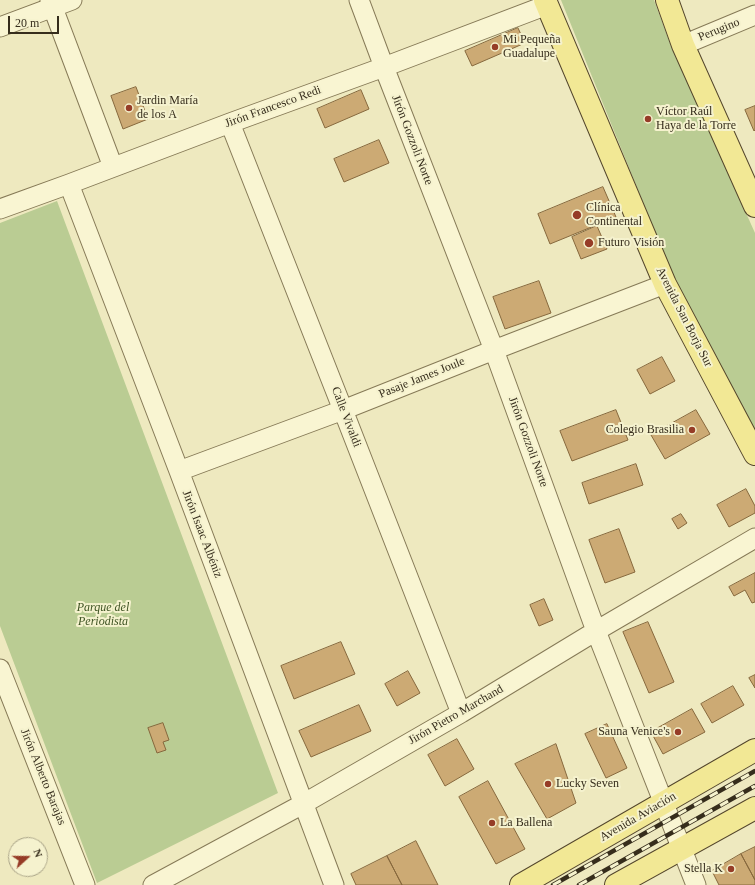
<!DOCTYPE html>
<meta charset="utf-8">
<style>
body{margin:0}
#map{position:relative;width:755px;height:885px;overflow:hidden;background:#eee9bf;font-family:Georgia,serif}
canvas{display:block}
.north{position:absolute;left:8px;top:837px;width:40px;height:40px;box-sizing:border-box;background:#f5f2ce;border:1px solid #a9a387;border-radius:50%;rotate:69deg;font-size:11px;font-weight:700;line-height:16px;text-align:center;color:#362d1c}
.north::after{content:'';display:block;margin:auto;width:14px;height:18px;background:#963c27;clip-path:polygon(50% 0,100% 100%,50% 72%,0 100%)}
.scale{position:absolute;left:8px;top:16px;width:51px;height:18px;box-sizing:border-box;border:2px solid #362d1c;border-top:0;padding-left:5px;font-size:12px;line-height:14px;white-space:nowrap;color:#362d1c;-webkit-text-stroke:3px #f5f2ce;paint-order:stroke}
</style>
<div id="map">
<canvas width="755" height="885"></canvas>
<div class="north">N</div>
<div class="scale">20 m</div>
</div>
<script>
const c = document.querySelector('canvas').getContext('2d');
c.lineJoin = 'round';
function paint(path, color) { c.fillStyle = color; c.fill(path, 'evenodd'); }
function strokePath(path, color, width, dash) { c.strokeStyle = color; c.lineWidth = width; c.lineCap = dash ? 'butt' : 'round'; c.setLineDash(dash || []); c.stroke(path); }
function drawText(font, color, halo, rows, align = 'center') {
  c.font = font + ' Georgia,serif'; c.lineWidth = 4; c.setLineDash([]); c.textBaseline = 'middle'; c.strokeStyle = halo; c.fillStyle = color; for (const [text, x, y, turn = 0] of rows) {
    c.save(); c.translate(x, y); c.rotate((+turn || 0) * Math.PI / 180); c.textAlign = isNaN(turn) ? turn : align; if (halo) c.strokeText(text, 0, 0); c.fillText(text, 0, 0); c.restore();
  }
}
const green = new Path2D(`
 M561,0H654L671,46L755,233V437L676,284Z
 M57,201L278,793L97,883L0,626V223Z`);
const building = new Path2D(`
 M518,28L525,43L472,66L465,51Z
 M136,87L148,119L123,129L111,96Z
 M361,90L369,109L325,128L317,109Z
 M755,106V130L754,131L745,110Z
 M379,140L389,163L344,182L334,159Z
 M603,187L616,217L550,244L538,214Z
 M597,226L607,249L581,259L572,237Z
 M539,281L551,313L505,329L493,297Z
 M662,357L675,381L650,394L637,370Z
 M616,410L628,440L572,461L560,431Z
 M696,410L710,434L665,459L651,435Z
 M636,464L643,485L589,504L582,483Z
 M746,489L755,506V513L729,527L717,505Z
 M681,514L687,523L678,529L672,519Z
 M619,529L635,572L605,583L589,540Z
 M755,573V602L752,603L745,590L734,596L729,587Z
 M544,599L553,620L539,626L530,605Z
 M648,622L674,682L649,693L623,632Z
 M341,642L355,674L294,699L281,666Z
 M408,671L420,693L397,706L385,684Z
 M755,675V688L749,678Z
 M733,686L744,705L712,723L701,704Z
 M359,705L371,731L311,757L299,731Z
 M692,709L705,732L663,754L651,732Z
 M163,723L169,740L163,742L166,750L157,753L148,728Z
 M607,724L627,768L606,778L585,734Z
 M457,739L474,769L445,786L428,755Z
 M556,744L576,803L547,819L515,764Z
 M488,781L525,849L496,864L459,797Z
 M416,841L438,885H402L387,856Z
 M755,847V880L741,854Z
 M741,854L755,880V885H719L712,871Z
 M387,856L402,885H356L351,874Z`);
const minor = new Path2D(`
 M50,0L113,167
 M359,0L384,67L494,350L596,631L696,885
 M0,27L72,0
 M683,45L755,15
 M230,123L343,410L461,713
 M69,184L179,471L334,885
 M0,209L69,184L230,123L384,67L547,5
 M179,471L343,410L494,350L665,284
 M0,669L85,885
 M153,885L303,804L461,713L596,631L755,538`);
const major = new Path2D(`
 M545,0L665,284L755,454
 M667,0L683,45L755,206
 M521,885L755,750
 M616,885L755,808`);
const rail = new Path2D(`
 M553,885L755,771
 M579,885L755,786`);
const markers = [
 [495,47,4,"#963c27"],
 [129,108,4,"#963c27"],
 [648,119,4,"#963c27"],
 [577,215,5,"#963c27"],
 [589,243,5,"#963c27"],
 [692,430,4,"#963c27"],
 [678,732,4,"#963c27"],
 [548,784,4,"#963c27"],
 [492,823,4,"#963c27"],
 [731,869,4,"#963c27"]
];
const streetNames = [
 ["Perugino",719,30,-22],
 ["Jirón Francesco Redi",273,107,-20],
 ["Jirón Gozzoli Norte",412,140,69],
 ["Avenida San Borja Sur",684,317,63],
 ["Pasaje James Joule",422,378,-22],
 ["Calle Vivaldi",346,417,69],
 ["Jirón Gozzoli Norte",528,442,70],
 ["Jirón Isaac Albéniz",202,534,69],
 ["Jirón Pietro Marchand",456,715,-30],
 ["Jirón Alberto Barajas",43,777,68],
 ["Avenida Aviación",638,817,-30]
];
const poiNames = [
 ["Mi Pequeña",503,40],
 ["Guadalupe",503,54],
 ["Jardin María",137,101],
 ["de los A",137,115],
 ["Víctor Raúl",656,112],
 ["Haya de la Torre",656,126],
 ["Clínica",586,208],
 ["Continental",586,222],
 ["Futuro Visión",598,243],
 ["Colegio Brasilia",684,430,"right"],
 ["Sauna Venice's",670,732,"right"],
 ["Lucky Seven",556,784],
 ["La Ballena",500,823],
 ["Stella K",723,869,"right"]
];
const parkNames = [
 ["Parque del",103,608],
 ["Periodista",103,622]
];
paint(green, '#bacc93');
paint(building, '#ccaa74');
strokePath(building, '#86683d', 1);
strokePath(minor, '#867a57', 21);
strokePath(major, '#54462c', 24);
strokePath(minor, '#f9f5d2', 19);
strokePath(major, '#f2e895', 22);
strokePath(rail, '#362d1c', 4.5);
strokePath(rail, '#f5f2ce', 3, [9]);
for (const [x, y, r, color] of markers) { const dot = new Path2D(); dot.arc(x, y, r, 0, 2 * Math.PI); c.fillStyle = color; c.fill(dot); strokePath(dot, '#f5f2ce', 1.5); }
drawText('12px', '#362d1c', '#f5f2ce', streetNames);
drawText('12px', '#362d1c', '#f5f2ce', poiNames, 'left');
drawText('italic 12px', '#3d5222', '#f5f2ce', parkNames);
</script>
